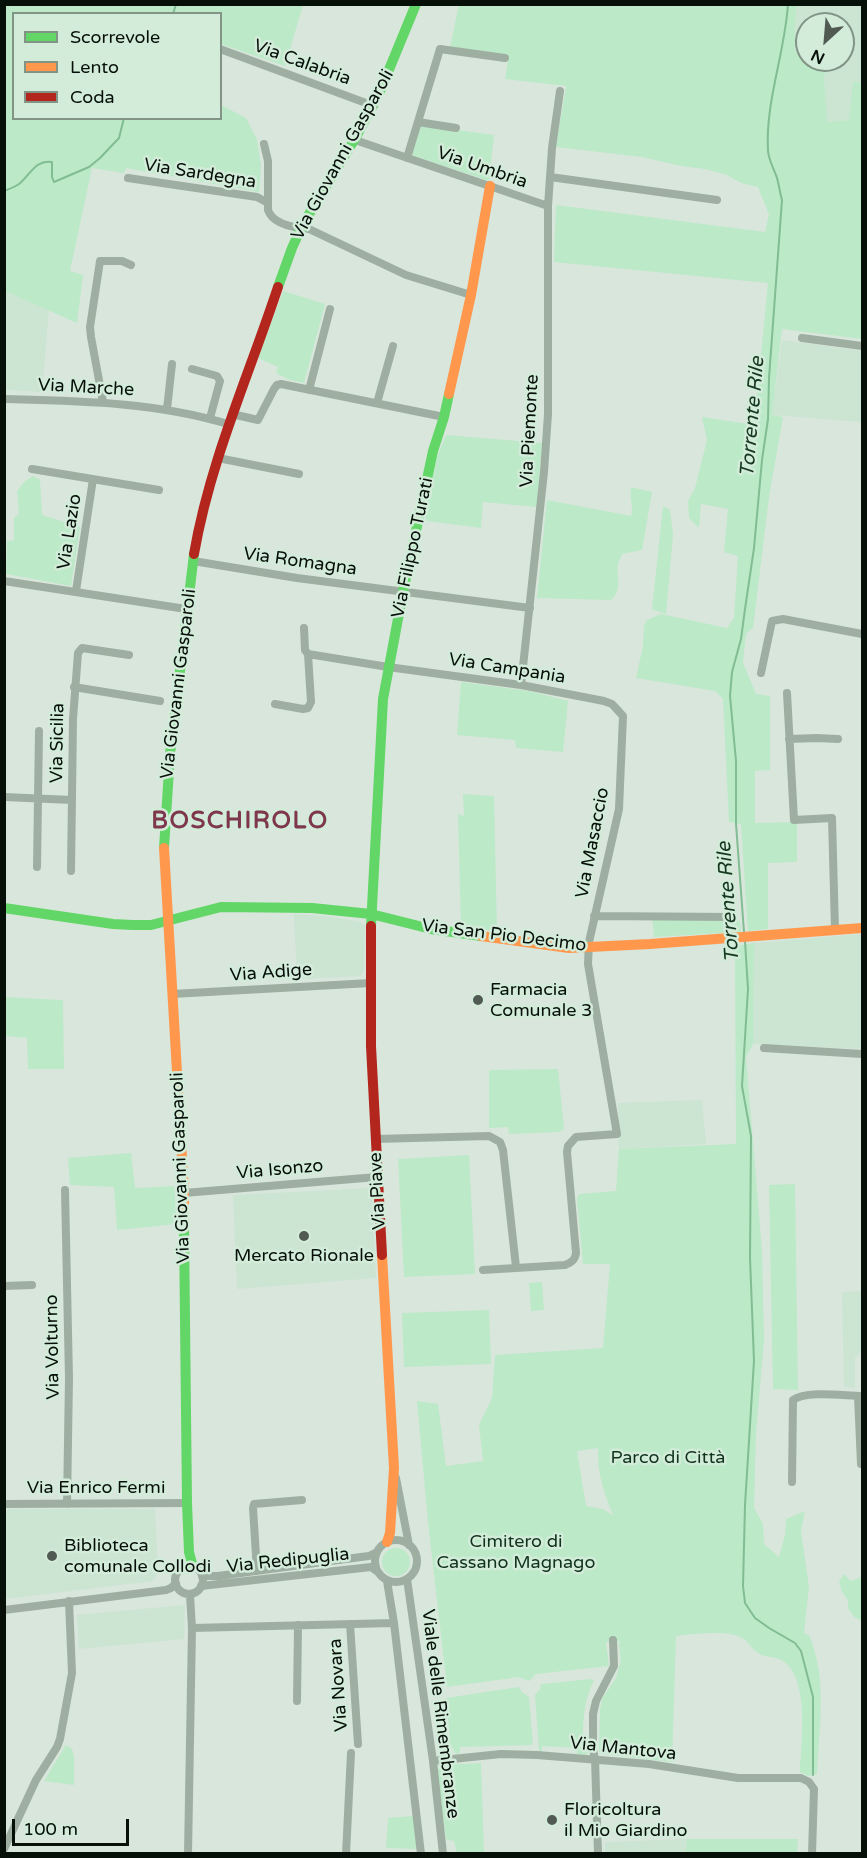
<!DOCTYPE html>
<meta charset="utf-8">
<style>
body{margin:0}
#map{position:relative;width:867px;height:1858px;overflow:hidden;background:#d9e6dc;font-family:"Varela Round",sans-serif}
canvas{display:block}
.frame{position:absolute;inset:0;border:6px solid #070f09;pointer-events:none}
.legend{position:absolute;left:12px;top:12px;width:210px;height:108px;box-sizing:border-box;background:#d3ecd9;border:2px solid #819486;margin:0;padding:8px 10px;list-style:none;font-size:18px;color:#070f09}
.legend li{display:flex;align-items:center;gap:12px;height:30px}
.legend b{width:30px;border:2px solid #819486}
.north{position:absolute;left:795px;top:12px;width:60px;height:60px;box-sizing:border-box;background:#d3ecd9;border:2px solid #819486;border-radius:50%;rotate:206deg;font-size:16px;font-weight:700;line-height:24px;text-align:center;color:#070f09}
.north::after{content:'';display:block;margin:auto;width:21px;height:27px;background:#505a53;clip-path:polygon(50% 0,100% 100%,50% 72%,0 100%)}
.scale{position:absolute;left:12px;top:1819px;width:117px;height:27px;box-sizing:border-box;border:3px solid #070f09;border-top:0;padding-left:8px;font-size:18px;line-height:21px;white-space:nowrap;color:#070f09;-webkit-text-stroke:4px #d3ecd9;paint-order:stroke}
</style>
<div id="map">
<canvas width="867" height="1858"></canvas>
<div class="frame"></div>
<ul class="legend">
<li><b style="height:8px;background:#63d668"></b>Scorrevole</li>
<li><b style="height:8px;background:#ff974d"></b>Lento</li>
<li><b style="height:8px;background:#b3261e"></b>Coda</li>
</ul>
<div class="north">N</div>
<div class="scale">100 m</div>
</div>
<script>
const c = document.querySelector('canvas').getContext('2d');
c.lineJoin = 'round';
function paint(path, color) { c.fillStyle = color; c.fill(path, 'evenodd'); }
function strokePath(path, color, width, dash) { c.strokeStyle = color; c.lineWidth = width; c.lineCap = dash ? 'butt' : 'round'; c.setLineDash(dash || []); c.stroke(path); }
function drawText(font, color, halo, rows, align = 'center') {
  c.font = font + ' "Varela Round",sans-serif'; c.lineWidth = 5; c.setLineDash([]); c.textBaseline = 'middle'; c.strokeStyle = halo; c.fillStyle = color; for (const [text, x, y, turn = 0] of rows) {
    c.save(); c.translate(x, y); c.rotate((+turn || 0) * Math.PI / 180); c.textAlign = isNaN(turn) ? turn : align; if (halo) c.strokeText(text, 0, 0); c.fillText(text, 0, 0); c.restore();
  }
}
const built = new Path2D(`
 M796,5H862V83L853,81L849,120L827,122L824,75L835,63L826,60H843V24H807V55L795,52Z
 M4,291L49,309L42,392L5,390Z
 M782,340L862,351V422L772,415Z
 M294,914L325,916L360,922L365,925L364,971L360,976L297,979Z
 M862,934V1049L753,1044L754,943Z
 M702,1100L706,1144L619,1149L618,1103Z
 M372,1188L376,1278L237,1289L233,1195Z
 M862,1291V1351L855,1358V1388L844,1387L842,1292Z
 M9,1509H155L158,1572L153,1581L5,1599L4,1512Z
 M185,1605L184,1639L79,1649L77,1615Z
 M687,1839L686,1854L605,1853V1842Z`);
const green = new Path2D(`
 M4,5H303L285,66L221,44L220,14H14V118H220L221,105L246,118L257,140L261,166L259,192L126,168L124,173L92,168L70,271L83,275L77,323L5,291Z
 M459,5H796L795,52L807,55V60H826L836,62L824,75L827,122L849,120L853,81L862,83V339L782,329L772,415L783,417L769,497L753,628L746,634L743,663L756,694L770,696V770L755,771V823L797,822V862L768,863V929L748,931L741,824L729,822L723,699L715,691L636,678L643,646L644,625L647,620L661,614L727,628L734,618L738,556L724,552L728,509L701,504L699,528L689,518L688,501L695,488L707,440L702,417L754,425L768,283L554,262L556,205L765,232L769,215L758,187L741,183L727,175L705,169L681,166L642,157L556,147L566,86L505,79L509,55L450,47Z
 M420,125L494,135L489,181L412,155Z
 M283,291L325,304L304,383L290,380L276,373L278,367L258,358Z
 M446,435L542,443L537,507L483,502L481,528L427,521L424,515L437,457Z
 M33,476L40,480L42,515L80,527L71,586L6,574L7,541L14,540V518L19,514L17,491L25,481Z
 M631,487L652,492L642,550L622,554C621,557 619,561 618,564C616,578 623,589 611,600L537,598L547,500L631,516C634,506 629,498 631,487Z
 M663,506L670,510L673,535L666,614L652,609Z
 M461,682L529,691L568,701L563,752L516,748L515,740L457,735Z
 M463,794L494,796L497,931L461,927L458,814L464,816Z
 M652,918L740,921L741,932L654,937Z
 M754,943L753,1044L746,1057L762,1251L764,1340L756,1433L754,1508L763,1524L764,1544L779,1557L785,1535L786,1519L805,1511L801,1531L809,1587L804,1633L809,1635C828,1680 819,1727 817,1774L808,1776L800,1772C801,1743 810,1679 783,1661C776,1656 764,1658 757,1652C752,1649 749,1643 744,1639C731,1629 692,1634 676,1636L672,1762L602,1754L599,1751L600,1710L602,1699L616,1678L621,1660L619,1643L621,1641L606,1642L609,1666L536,1674L529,1681L519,1677L447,1687L428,1522L417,1401L438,1404L446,1466L483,1461L479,1425L492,1398L495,1355L603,1348L610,1264H583L577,1199L579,1194L616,1191L619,1149L736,1144L735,946ZM598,1448C597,1473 604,1493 613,1515L603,1509L586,1506L577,1451Z
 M5,997L63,1000L64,1069H28L27,1038L5,1036Z
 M558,1069L564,1129L559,1132L509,1134L508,1127L489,1128V1070Z
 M131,1153L135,1188L174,1186L177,1224L117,1230L114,1187L70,1185L68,1158Z
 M469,1155L475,1274L404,1277L398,1159Z
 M795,1184L798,1390L773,1389L769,1185Z
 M542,1282L544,1310L531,1311L529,1283Z
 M489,1310L491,1364L404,1367L402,1313Z
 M382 1562a14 14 0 1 1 28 0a14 14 0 1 1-28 0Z
 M844,1574L851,1581L862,1577V1621L854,1617L848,1608V1600L842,1592L839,1581Z
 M591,1679L594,1680C583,1702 583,1722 583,1746H590L588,1753L584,1755L577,1754V1748L542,1746V1752L539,1751L535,1695L540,1689L541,1684Z
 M519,1687L522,1692L529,1697L533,1745L460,1747V1753L456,1754L447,1739L450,1738L446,1698Z
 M66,1745L72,1749L74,1756V1785L44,1781Z
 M481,1763L484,1853H457L454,1841L446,1839L437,1770L444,1765Z
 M413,1816L417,1849L386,1848L388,1818Z
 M687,1839H798L797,1853H686Z`);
const stream = new Path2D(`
 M173,14L176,4
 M4,191C9,189 15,187 19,184C30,175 36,159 52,162V177L54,182L89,167L100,158L119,138L124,118
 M744,932L736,824V761L730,696L732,672L741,639L745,609L754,548L762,460L768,419L769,378L782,200C780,193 779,185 777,178C774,169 769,161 768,151C765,102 785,53 788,4
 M745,941L748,989L742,1086L751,1136L750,1258L754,1361L745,1505L743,1586L745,1603L755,1618L769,1628L795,1643L801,1651L813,1697V1775`);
const street = new Path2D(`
 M220,49L374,106
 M418,122L456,128
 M355,140L548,206
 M264,144L268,161V210C273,225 296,228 309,229L406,275L471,295
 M407,158L440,49L505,58
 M550,177L717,200
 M128,178L257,197L268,203
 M802,338L862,346
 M192,369L217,376L220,381L210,418
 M309,390L330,309
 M4,399C80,401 155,402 228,424
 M103,402L91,337L90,327L100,261H122L131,265
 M377,403L393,346
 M167,409L172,364
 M232,414L258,420L274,389L277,385L281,384L444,417
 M218,458L299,474
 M32,469L159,490
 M193,561L297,578L530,608
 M4,581L186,609
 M76,591L93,479
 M308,654L388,667L521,685L604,701L612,704L623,716L619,809L589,942L588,964L617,1134L576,1137L568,1146L567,1152L576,1253C575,1260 572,1262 565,1265L483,1270
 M761,673L772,621L783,619L862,634
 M521,685L544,472L548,414V206L552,148L560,91
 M74,687L160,701
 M787,693L794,820L832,818L835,930
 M275,704L303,709L308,708L311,702L308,654L305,650L304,628
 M789,739L817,738L838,739
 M4,797L72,800
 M37,867L39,731
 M71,871L73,719L78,653L82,648L129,655
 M594,916L732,917
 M172,994L371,983
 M764,1048L862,1054
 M375,1139L489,1136L500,1142L503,1150L516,1267
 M65,1190L69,1378L67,1504
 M184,1193L377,1177
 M4,1286L32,1285
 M858,1396L861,1464
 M396,1478L409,1545
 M792,1482L793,1400C807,1390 845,1396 862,1396
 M4,1504L187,1503
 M375 1561a21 21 0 1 1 42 0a21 21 0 1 1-42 0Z
 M175 1580a14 14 0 1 1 28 0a14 14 0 1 1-28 0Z
 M257,1571L253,1508L254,1504L302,1500
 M202,1576H218L361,1557L369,1556L377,1552
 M407,1579L433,1761L443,1854
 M387,1581L394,1623L421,1854
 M201,1586L362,1568L371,1567L378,1572
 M4,1610L166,1590L171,1588L176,1583
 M350,1624L358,1744
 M192,1628L394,1623
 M297,1701L298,1625
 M433,1761L501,1754L537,1755L649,1764L738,1778H801L809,1782L814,1789L812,1854
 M4,1849L36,1780L57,1747L60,1739L72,1673L69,1601
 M188,1854L192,1628L190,1595
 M346,1854L351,1753
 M598,1854L595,1759L593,1749V1714L596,1701L614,1666L613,1640`);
const fast = new Path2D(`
 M278,287L292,248L303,224L356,137L381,89L416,4
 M164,848L170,754L194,554
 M4,908L113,924L133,925H151L221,907L312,908L371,914L431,929L481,936
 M371,926L383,699L403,592L433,451L444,417L449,394
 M184,1228L187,1503L189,1552L193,1567`);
const slow = new Path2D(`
 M449,394L471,295L490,186
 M164,848L184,1193V1228
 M481,936L569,948L650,944L862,928
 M382,1255L394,1468L390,1533L387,1542`);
const jam = new Path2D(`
 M194,554C210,461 249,375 278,287
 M371,926V1046L382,1255`);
const markers = [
 [478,1000,6,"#505a53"],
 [304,1236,6,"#505a53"],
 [52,1556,6,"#505a53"],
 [552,1820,6,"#505a53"]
];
const streetNames = [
 ["Via Calabria",302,63,20],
 ["Via Giovanni Gasparoli",343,155,-61],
 ["Via Umbria",482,168,19],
 ["Via Sardegna",200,174,9],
 ["Via Marche",86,388,3],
 ["Via Piemonte",530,431,-87],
 ["Via Lazio",70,532,-81],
 ["Via Filippo Turati",413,548,-78],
 ["Via Romagna",300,562,8],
 ["Via Campania",507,669,9],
 ["Via Giovanni Gasparoli",179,684,-83],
 ["Via Sicilia",58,743,-89],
 ["Via Masaccio",593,843,-79],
 ["Via San Pio Decimo",504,936,7],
 ["Via Adige",271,973,-4],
 ["Via Giovanni Gasparoli",181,1168,-92],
 ["Via Isonzo",280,1170,-5],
 ["Via Piave",378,1191,-93],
 ["Via Volturno",53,1347,-91],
 ["Via Enrico Fermi",96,1488],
 ["Via Redipuglia",288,1561,-6],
 ["Via Novara",339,1685,-94],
 ["Viale delle Rimembranze",440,1714,83],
 ["Via Mantova",623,1749,6]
];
const poiNames = [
 ["Farmacia",490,990],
 ["Comunale 3",490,1011],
 ["Mercato Rionale",304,1256,"center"],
 ["Biblioteca",64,1546],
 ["comunale Collodi",64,1567],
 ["Floricoltura",564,1810],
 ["il Mio Giardino",564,1831]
];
const parkNames = [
 ["Parco di Città",668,1458],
 ["Cimitero di",516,1542],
 ["Cassano Magnago",516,1563]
];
const waterNames = [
 ["Torrente Rile",753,417,-85],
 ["Torrente Rile",729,902,-94]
];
const districtNames = [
 ["BOSCHIROLO",240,822]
];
paint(built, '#cce4d2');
paint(green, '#bce9c8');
strokePath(stream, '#81bc93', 2);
strokePath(street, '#9eafa2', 8);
strokePath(fast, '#63d668', 10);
strokePath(slow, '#ff974d', 10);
strokePath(jam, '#b3261e', 10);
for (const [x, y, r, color] of markers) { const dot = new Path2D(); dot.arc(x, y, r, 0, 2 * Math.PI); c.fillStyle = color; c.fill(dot); strokePath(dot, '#d3ecd9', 2); }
drawText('18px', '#070f09', '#d3ecd9', streetNames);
drawText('18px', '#070f09', '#d3ecd9', poiNames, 'left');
drawText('18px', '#10331c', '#d3ecd9', parkNames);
drawText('italic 20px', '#163821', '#d3ecd9', waterNames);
c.letterSpacing = '1.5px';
drawText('bold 24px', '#7e374d', '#d3ecd9', districtNames);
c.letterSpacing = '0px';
</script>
